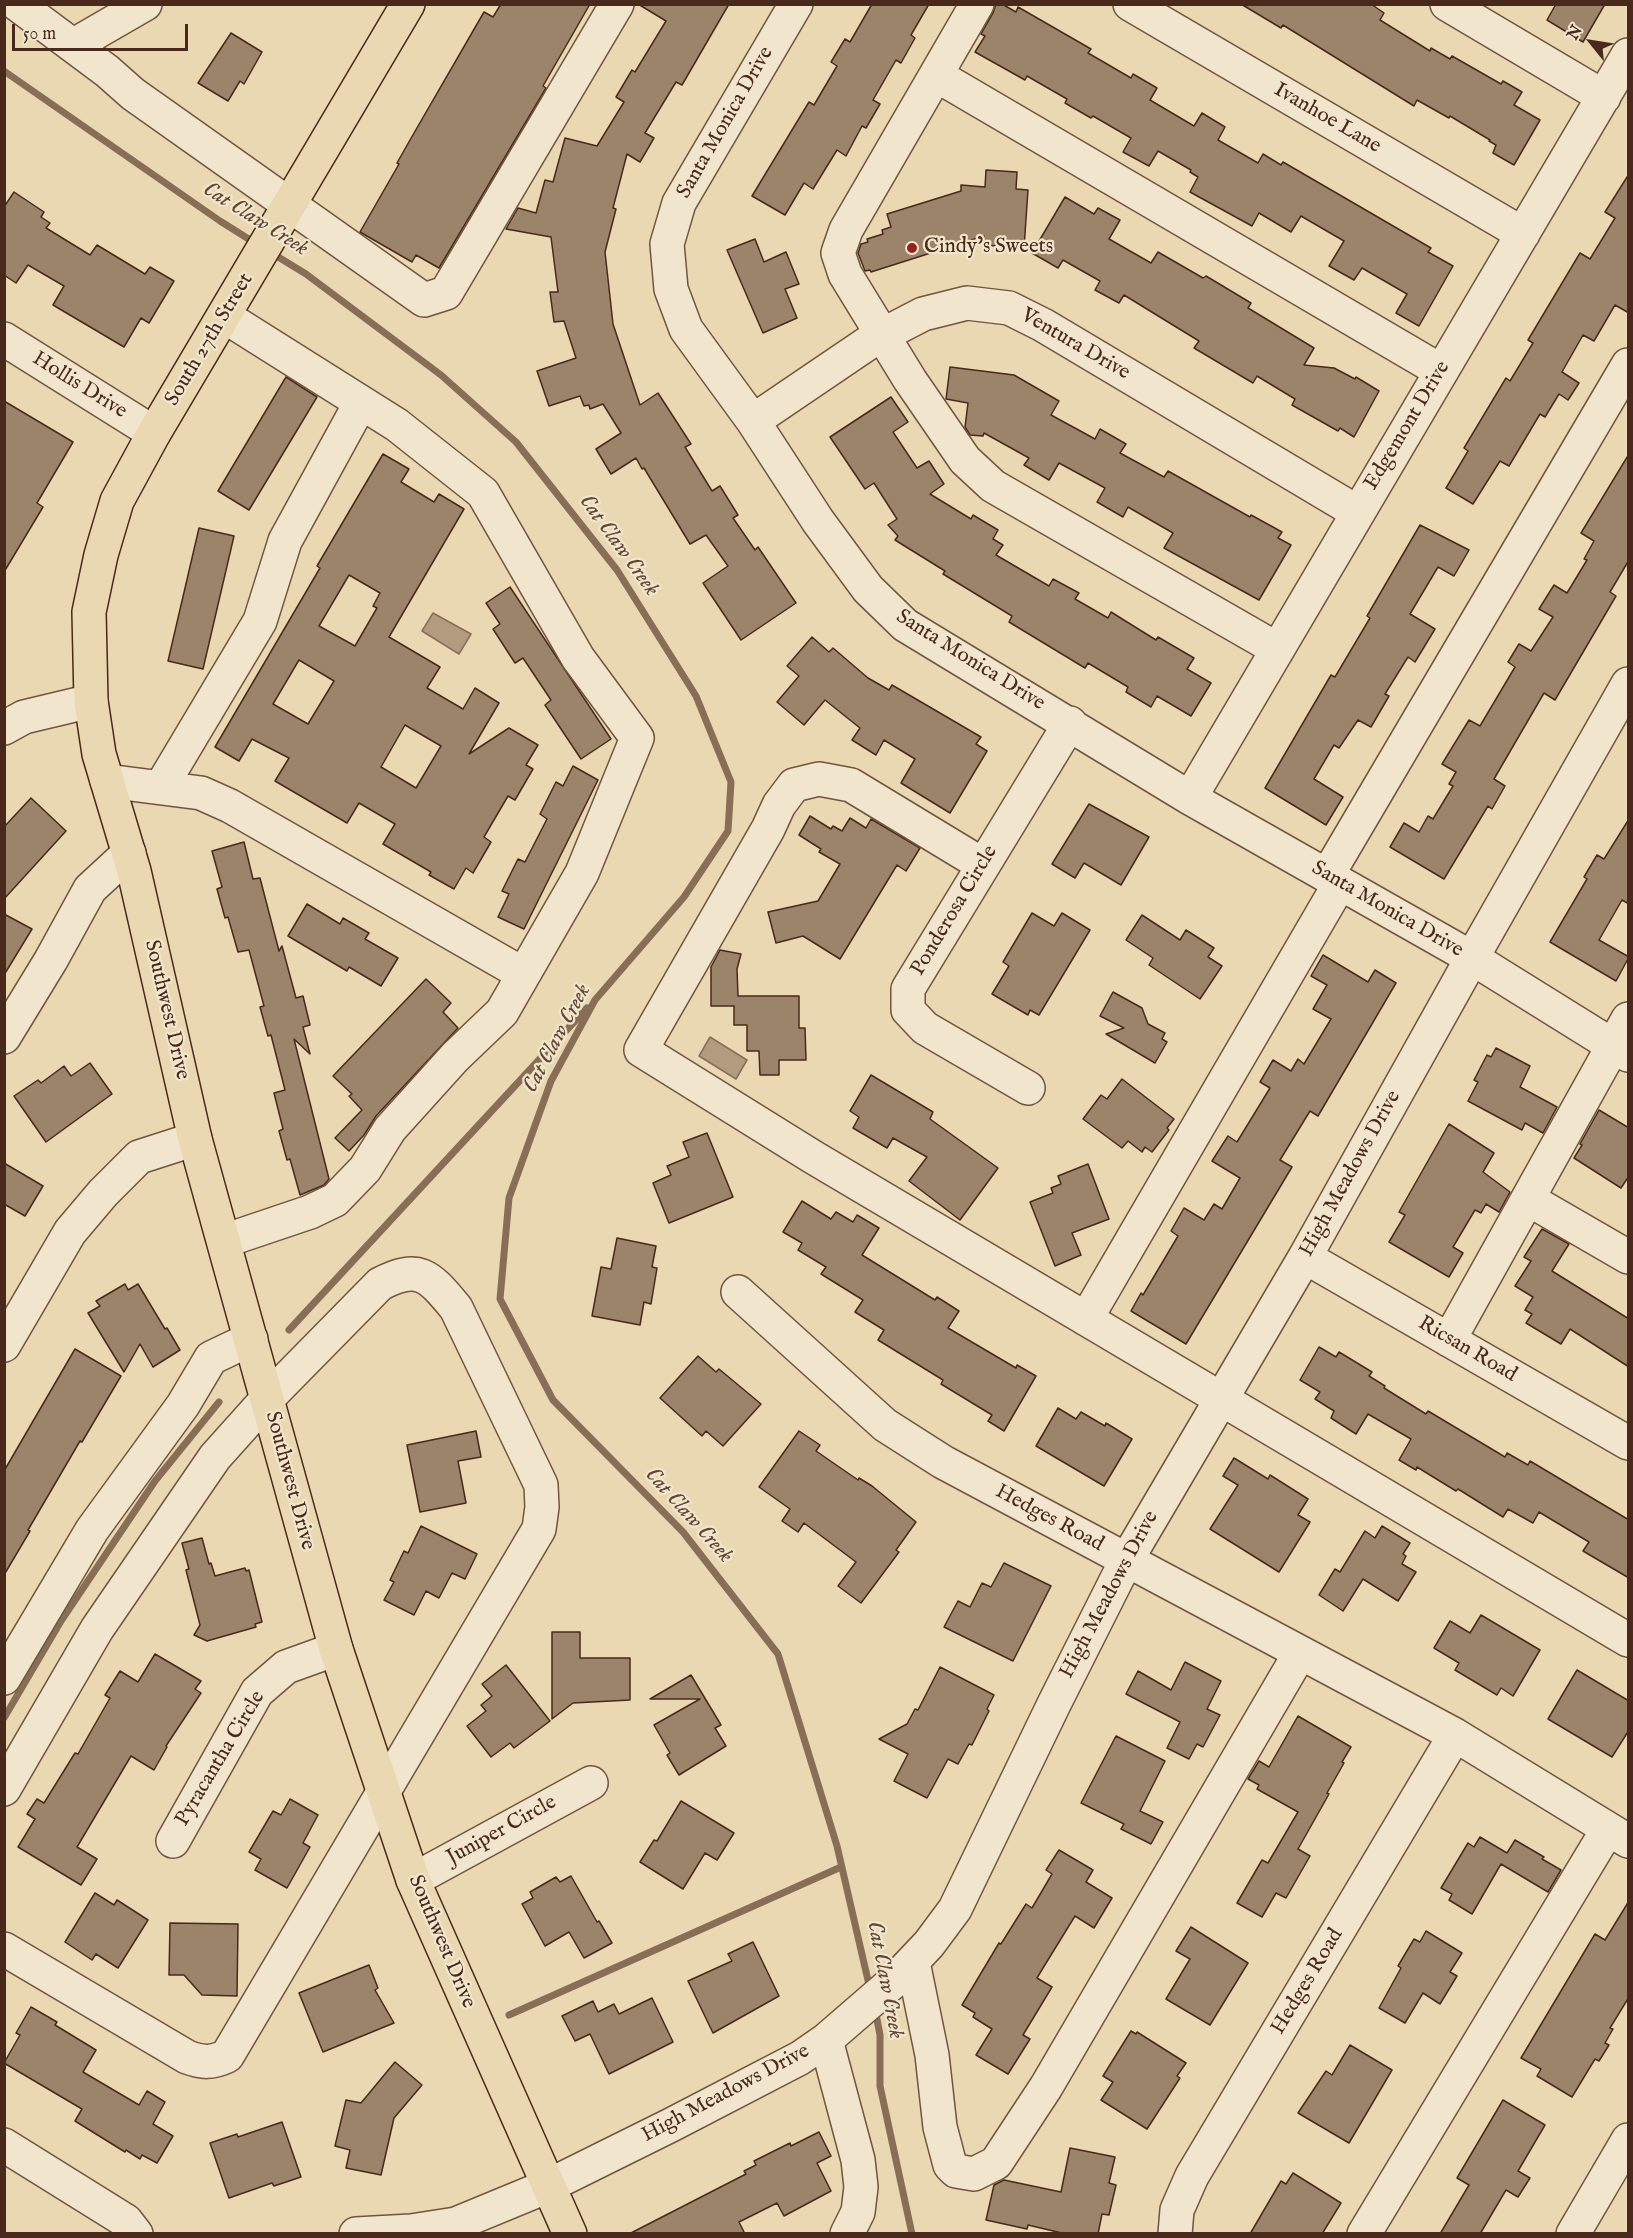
<!DOCTYPE html>
<meta charset="utf-8">
<style>
body{margin:0}
#map{position:relative;width:1633px;height:2238px;overflow:hidden;background:#e9d8b2;font-family:"IM FELL English",serif}
canvas{display:block}
.frame{position:absolute;inset:0;border:6px solid #48291b;pointer-events:none}
.north{position:absolute;left:1561px;top:12px;width:60px;height:60px;-webkit-text-stroke:4px #f1e6cd;paint-order:stroke;rotate:300deg;font-size:16px;font-weight:700;line-height:24px;text-align:center;color:#48291b}
.north::after{content:'';display:block;margin:auto;width:21px;height:27px;background:#48291b;clip-path:polygon(50% 0,100% 100%,50% 72%,0 100%)}
.scale{position:absolute;left:12px;top:24px;width:176px;height:27px;box-sizing:border-box;border:3px solid #48291b;border-top:0;padding-left:8px;font-size:18px;line-height:21px;white-space:nowrap;color:#48291b;-webkit-text-stroke:4px #f1e6cd;paint-order:stroke}
</style>
<div id="map">
<canvas width="1633" height="2238"></canvas>
<div class="frame"></div>
<div class="north">N</div>
<div class="scale">50 m</div>
</div>
<script>
const c = document.querySelector('canvas').getContext('2d');
c.lineJoin = 'round';
function paint(path, color) { c.fillStyle = color; c.fill(path, 'evenodd'); }
function strokePath(path, color, width, dash) { c.strokeStyle = color; c.lineWidth = width; c.lineCap = dash ? 'butt' : 'round'; c.setLineDash(dash || []); c.stroke(path); }
function drawText(font, color, halo, rows, align = 'center') {
  c.font = font + ' "IM FELL English",serif'; c.lineWidth = 4.5; c.setLineDash([]); c.textBaseline = 'middle'; c.strokeStyle = halo; c.fillStyle = color; for (const [text, x, y, turn = 0] of rows) {
    c.save(); c.translate(x, y); c.rotate((+turn || 0) * Math.PI / 180); c.textAlign = isNaN(turn) ? turn : align; if (halo) c.strokeText(text, 0, 0); c.fillText(text, 0, 0); c.restore();
  }
}
const water = new Path2D(`
 M433,613L471,634L459,654L422,631Z
 M710,1037L747,1060L736,1079L699,1056Z`);
const stream = new Path2D(`
 M4,71L220,221L255,243
 M270,252L306,274L441,375L516,442L617,570L696,696L731,782L728,831L684,897L595,1000L551,1081L509,1198L500,1299L553,1400L683,1532L778,1654L837,1846L870,1989
 M289,1330L587,1008
 M4,1718L61,1621L155,1481L219,1402
 M875,2009L880,2035V2086L912,2234
 M509,2015L841,1867`);
const building = new Path2D(`
 M501,4H590L543,86L546,88L439,268L416,255L412,262L360,232L399,164L397,163L410,140L484,12L493,17Z
 M638,4H729L682,85L676,82L645,133L654,138L640,162L627,154L613,208L616,209L605,252L613,324L640,405L658,393L691,444L685,447L712,491L720,486L738,515L733,518L755,550L758,547L796,603L741,640L703,583L728,566L706,535L690,544L644,468L642,469L636,458L611,474L596,449L621,433L603,404L590,409L589,405L584,406L580,396L549,406L537,371L576,358L564,321L554,322L550,292H558L551,237L506,229L518,208L536,213L545,180L553,182L565,138L597,146L624,102L616,97L632,70L635,72L666,21Z
 M872,4H929L911,35L915,38L901,63L896,60L873,100L880,104L866,128L862,126L846,156L837,150L813,189L804,183L785,215L752,196L809,102L814,105L837,66L831,62L845,39L850,42Z
 M996,4H1002L1016,12L1018,7L1091,49L1088,53L1131,78L1133,74L1157,88L1150,100L1194,126L1202,113L1225,127L1218,140L1258,163L1263,154L1281,165L1283,162L1431,248L1428,252L1453,266L1419,326L1396,313L1407,294L1362,268L1354,280L1329,266L1344,241L1301,216L1291,232L1259,213L1252,226L1190,192L1198,177L1190,172L1191,170L1158,151L1149,166L1123,152L1131,138L1093,116L1091,118L1065,103L1067,99L1027,76L1025,80L975,52L985,36L981,34L993,13Z
 M1241,4H1371L1384,13L1380,20L1430,51L1431,48L1450,59L1452,56L1501,84L1503,81L1522,92L1514,105L1540,120L1514,165L1493,153L1496,145L1489,141L1490,140L1450,116L1449,118L1417,100L1414,106L1283,25L1281,28Z
 M1556,4H1605L1583,42L1547,20Z
 M231,33L262,52L244,84L240,81L228,101L198,83Z
 M986,170L1017,172L1016,189L1028,190L1024,248L983,245L984,236L871,272L870,270L865,271L858,253L861,244L868,242L867,239L883,234L882,230L891,227L887,214L961,191V185L985,187Z
 M1629,174V313L1615,305L1594,341L1583,335L1562,372L1579,383L1568,400L1559,394L1545,417L1540,414L1509,466L1500,461L1473,504L1446,488L1468,451L1464,448L1506,378L1510,381L1533,343L1528,340L1580,253L1590,259L1615,218L1605,212Z
 M14,192L44,212L41,217L50,223L46,228L90,255L97,245L145,274L150,267L174,281L149,323L141,318L124,347L53,305L64,286L28,265L16,283L4,275V207Z
 M1065,197L1094,214L1098,208L1120,220L1109,239L1151,263L1158,252L1203,278L1206,276L1251,303L1248,308L1314,348L1304,365L1334,368L1355,379L1356,377L1379,391L1354,437L1340,428L1338,431L1292,405L1295,399L1257,376L1253,383L1194,348L1199,341L1124,295L1119,303L1095,290L1100,281L1063,260L1058,268L1032,253Z
 M755,239L764,262L786,252L799,284L785,289L797,318L763,333L727,250Z
 M950,367L1014,375L1059,401L1051,415L1095,439L1100,429L1126,444L1120,453L1164,477L1168,471L1250,517L1251,515L1282,532L1278,538L1291,545L1259,600L1164,548L1173,533L1128,507L1123,517L1097,502L1105,488L1059,463L1049,480L1024,465L1029,458L984,433L983,436L970,435L965,427L968,403L946,399Z
 M286,377L317,397L249,510L218,491Z
 M891,397L908,422L893,432L917,468L929,461L944,484L930,494L971,519L973,515L998,530L993,539L1003,545L996,555L1049,586L1053,579L1079,593L1075,599L1108,618L1111,612L1156,640L1158,637L1194,658L1187,669L1211,683L1191,716L1157,696L1151,707L1126,692L1128,687L1088,663L1085,668L1009,622L1012,616L943,574L945,571L895,540L898,536L888,525L897,519L874,483L865,489L830,437Z
 M4,401L73,442L37,503L43,507L4,572Z
 M383,454L409,469L401,482L434,502L439,494L464,509L389,637L440,667L427,688L463,709L475,688L499,703L469,754L509,728L538,745L526,765L533,769L515,800L508,796L484,837L491,842L473,873L466,868L454,889L429,875L431,872L383,844L395,824L359,803L347,823L275,781L289,758L252,739L239,761L215,747L320,568L317,566ZM349,575L380,593L373,606L377,608L355,646L319,626ZM299,660L334,681L308,724L273,704ZM405,725L441,746L416,788L381,767Z
 M1629,454V560L1610,592L1616,596L1555,700L1544,693L1494,779L1505,786L1492,809L1488,806L1444,879L1390,847L1404,823L1419,832L1428,816L1433,819L1453,786L1449,784L1456,772L1442,764L1469,720L1480,726L1515,667L1508,662L1519,644L1531,651L1553,617L1539,609L1554,585L1567,593L1587,560L1584,559L1594,541L1581,533Z
 M1420,525L1469,550L1454,576L1438,567L1410,614L1435,629L1415,662L1408,657L1385,694L1389,696L1371,727L1358,720L1339,748L1334,745L1314,779L1343,797L1326,825L1265,788L1331,675L1335,677L1370,618L1367,616Z
 M199,528L234,536L203,669L168,661Z
 M510,587L611,739L581,759L545,705L551,700L523,658L515,663L493,629L500,624L486,603Z
 M812,637L829,652L833,648L868,678L889,690L892,685L981,737L976,744L987,751L950,813L901,783L915,759L884,740L876,755L852,740L860,728L825,700L804,725L777,702L799,676L787,666Z
 M573,766L598,780L524,929L498,917L509,894L502,891L518,859L525,862L547,819L540,814L556,782L563,786Z
 M31,798L66,831L4,899V827Z
 M1089,804L1149,837L1121,885L1084,863L1075,878L1052,864Z
 M810,816L831,829L833,826L842,831L850,818L866,828L871,819L920,848L906,871L897,865L840,959L803,936L776,943L768,912L818,901L840,864L819,852L821,849L799,835Z
 M1629,819V904L1622,900L1599,940L1629,957L1616,981L1550,942L1587,879L1584,877L1597,855L1604,859Z
 M244,842L253,879L260,878L279,951L282,946L296,998L303,996L310,1025L303,1027L310,1054L294,1039L329,1179L324,1185L300,1195L290,1159L287,1160L279,1131L283,1129L274,1093L285,1090L271,1035L268,1036L260,1007L264,1006L249,950L238,952L228,917L225,918L217,889L222,887L212,851Z
 M307,904L340,924L343,918L369,933L365,939L398,958L381,986L349,967L347,971L288,936Z
 M1032,913L1054,926L1062,913L1090,930L1039,1015L1030,1010L1028,1015L992,994L1009,966L1003,962Z
 M4,914L32,929L4,975Z
 M1142,915L1180,940L1186,930L1214,948L1208,957L1222,966L1200,999L1149,965L1153,958L1126,940Z
 M720,950L741,954L737,969L738,996H799V1028H805L806,1060H779V1075H760L759,1051H747V1025H734V1006H711V967Z
 M1323,955L1368,982L1375,970L1396,983L1318,1116L1310,1111L1280,1160L1292,1167L1186,1344L1131,1311L1141,1293L1143,1295L1178,1236L1171,1231L1184,1208L1204,1220L1214,1204L1222,1209L1240,1178L1212,1161L1228,1136L1237,1142L1270,1088L1260,1082L1273,1060L1291,1071L1298,1059L1304,1064L1331,1019L1313,1009L1327,985L1311,976Z
 M426,979L451,1003L443,1012L458,1028L376,1116L364,1135L349,1151L335,1138L362,1110L349,1096L352,1094L333,1076Z
 M1113,992L1142,1008L1148,1024L1165,1033L1162,1039L1167,1042L1155,1063L1106,1034L1124,1028L1100,1016Z
 M1496,1048L1530,1066L1520,1087L1557,1107L1543,1133L1525,1123L1522,1130L1468,1101L1478,1082L1474,1080L1487,1055L1491,1057Z
 M90,1063L112,1094L46,1142L14,1096L38,1080L41,1083L64,1066L71,1076Z
 M871,1075L933,1112L930,1119L998,1168L960,1220L909,1181L927,1157L893,1138L887,1148L853,1128L859,1117L850,1111Z
 M1122,1079L1174,1119L1167,1128L1169,1130L1152,1152L1145,1147L1142,1152L1128,1141L1122,1148L1083,1119L1101,1095L1107,1099Z
 M1599,1110L1629,1128V1176L1621,1188L1574,1158L1582,1145L1580,1144Z
 M1449,1124L1494,1153L1483,1172L1510,1192L1499,1212L1486,1204L1481,1213L1475,1210L1453,1247L1463,1253L1449,1277L1389,1242L1405,1215L1399,1212Z
 M707,1133L733,1197L669,1223L653,1183L671,1175L667,1166L689,1157L683,1142Z
 M4,1163L43,1186L25,1216L4,1204Z
 M1088,1164L1109,1219L1072,1233L1081,1255L1055,1266L1030,1202L1053,1193L1051,1188L1061,1184L1058,1176Z
 M802,1201L831,1219L836,1212L853,1222L857,1215L879,1228L862,1255L935,1300L937,1297L959,1311L948,1328L1016,1368L1017,1365L1036,1376L1004,1431L988,1421L992,1415L941,1384L943,1380L878,1340L884,1330L855,1312L863,1300L821,1274L826,1267L798,1250L802,1243L783,1232Z
 M1542,1229L1569,1244L1552,1271L1629,1319V1367L1570,1329L1561,1344L1526,1323L1532,1314L1525,1310L1533,1297L1515,1286L1531,1261L1524,1257Z
 M617,1238L656,1246L652,1267L657,1268L651,1304L644,1302L640,1325L592,1316L601,1267L611,1269Z
 M125,1284L128,1290L138,1284L165,1329L167,1328L180,1350L153,1367L140,1344L124,1372L88,1313L100,1306L96,1301Z
 M1319,1347L1336,1357L1339,1352L1372,1372L1369,1376L1385,1386L1384,1388L1426,1414L1428,1411L1505,1457L1507,1453L1528,1465L1530,1461L1629,1520V1578L1583,1551L1589,1542L1539,1512L1533,1523L1508,1509L1503,1517L1458,1489L1456,1491L1417,1467L1416,1470L1399,1460L1411,1439L1368,1414L1356,1434L1331,1418L1334,1411L1315,1399L1320,1392L1300,1380Z
 M75,1349L121,1376L82,1442L80,1441L28,1530L30,1531L4,1575V1471Z
 M698,1356L716,1372L719,1369L761,1404L723,1446L706,1431L702,1436L660,1398Z
 M1058,1408L1076,1419L1081,1412L1105,1426L1106,1423L1132,1439L1104,1486L1036,1446Z
 M476,1431L481,1457L458,1461L466,1503L420,1512L407,1445Z
 M799,1431L820,1445L816,1451L858,1480L859,1478L872,1486L916,1522L896,1550L899,1552L861,1603L838,1586L856,1562L804,1523L798,1532L782,1521L790,1509L759,1487Z
 M1234,1458L1268,1479L1270,1475L1308,1499L1298,1515L1310,1522L1279,1572L1210,1529L1238,1485L1223,1476Z
 M421,1526L477,1554L465,1579L452,1573L439,1598L426,1591L414,1615L384,1600L394,1582L390,1580L404,1551L408,1553Z
 M1382,1526L1410,1543L1403,1554L1406,1556L1402,1564L1416,1572L1398,1601L1363,1579L1343,1611L1319,1595L1335,1569L1340,1572L1365,1531L1375,1538Z
 M202,1538L209,1564L211,1563L215,1576L245,1568L246,1571L249,1570L262,1622L255,1624L256,1627L207,1641L194,1635L200,1625L186,1570L189,1569L182,1543Z
 M1004,1563L1051,1586L1013,1661L944,1627L958,1601L970,1607L982,1583L991,1587Z
 M1481,1615L1540,1650L1513,1696L1501,1688L1497,1695L1455,1670L1459,1663L1434,1648L1450,1621L1470,1633Z
 M552,1632H580V1658H630V1700L573,1703L552,1719Z
 M155,1654L201,1681L195,1689L201,1693L166,1746L167,1747L154,1770L131,1756L77,1847L97,1859L81,1885L18,1847L35,1819L27,1814L37,1799L44,1803L75,1753L78,1754L110,1698L105,1695L120,1671L138,1682Z
 M1185,1662L1221,1681L1207,1709L1220,1715L1203,1747L1197,1744L1189,1759L1167,1748L1180,1722L1126,1694L1138,1671L1171,1690Z
 M506,1665L550,1721L514,1748L510,1743L491,1757L467,1726L486,1711L481,1705L492,1696L482,1684Z
 M940,1667L994,1695L987,1709L989,1711L972,1745L969,1744L958,1764L948,1759L927,1798L894,1781L908,1754L879,1739L907,1724L915,1709L918,1710Z
 M1577,1670L1629,1701V1730L1612,1757L1548,1719Z
 M691,1675L721,1725L715,1728L726,1746L679,1775L667,1755L670,1753L654,1725L700,1699H650Z
 M1298,1716L1351,1747L1342,1762L1344,1763L1327,1793L1329,1794L1298,1849L1310,1856L1286,1898L1276,1893L1262,1917L1237,1903L1262,1860L1268,1863L1298,1812L1257,1789L1259,1785L1248,1779L1259,1761L1269,1767Z
 M1116,1736L1165,1761L1140,1811L1163,1822L1151,1844L1121,1829L1124,1824L1081,1803Z
 M290,1799L318,1815L303,1843L310,1847L287,1888L255,1870L261,1859L249,1852L273,1811L281,1815Z
 M681,1801L734,1833L717,1860L705,1853L683,1889L640,1862L654,1840L657,1841Z
 M1480,1837L1507,1853L1515,1840L1544,1857L1542,1859L1561,1870L1548,1892L1501,1864L1472,1914L1449,1900L1452,1894L1441,1888L1468,1843L1474,1847Z
 M1059,1850L1093,1870L1086,1882L1112,1898L1094,1928L1075,1916L1043,1968L1037,1978L1052,1987L1023,2035L1030,2039L1008,2074L976,2055L992,2029L973,2017L975,2013L962,2005L999,1943L1001,1944L1026,1904L1032,1908L1052,1874L1046,1870Z
 M571,1876L597,1922L599,1921L612,1943L584,1958L569,1932L545,1946L522,1904L533,1898L530,1892L556,1877L560,1882Z
 M95,1893L114,1905L117,1900L148,1920L118,1968L96,1954L92,1960L65,1942Z
 M1629,1901V1997L1610,2028L1613,2029L1605,2043L1609,2045L1599,2061L1595,2059L1572,2097L1537,2076L1541,2069L1521,2058L1595,1934L1605,1940Z
 M170,1923L238,1924L237,1996L202,1995L184,1975H169Z
 M1191,1927L1248,1963L1210,2025L1166,1999L1190,1959L1176,1951Z
 M1426,1931L1462,1953L1450,1972L1457,1976L1440,2004L1423,1993L1405,2023L1379,2008L1401,1968L1398,1966L1414,1939L1420,1942Z
 M753,1942L779,1996L713,2033L688,1981L732,1961L728,1954Z
 M369,1965L378,1988L375,1990L394,2023L323,2052L299,1993Z
 M652,1998L673,2042L609,2074L590,2034L575,2041L562,2016L593,2001L598,2012L614,2004L619,2014Z
 M31,2007L57,2022L55,2025L96,2050L83,2072L139,2105L147,2091L165,2102L153,2124L173,2136L157,2163L142,2155L140,2159L126,2150L125,2152L75,2121L82,2109L4,2063L20,2035L16,2033Z
 M1131,2031L1136,2034L1137,2032L1186,2063L1177,2076L1180,2078L1147,2129L1101,2100L1113,2082L1103,2076Z
 M1350,2045L1392,2070L1349,2143L1298,2113L1326,2071L1332,2075Z
 M395,2062L422,2085L394,2118L381,2175L346,2168L350,2150L335,2146L346,2100L361,2103Z
 M1503,2100L1545,2125L1518,2171L1530,2178L1518,2197L1506,2190L1480,2234H1440L1469,2185L1457,2178Z
 M282,2122L301,2177L274,2186L272,2183L229,2198L210,2143L237,2134L238,2137Z
 M819,2132L831,2156L817,2163L831,2191L784,2216L777,2203L739,2222L745,2234H629L746,2174L744,2171L756,2165L754,2161L790,2143L791,2146Z
 M1070,2148L1115,2157L1109,2183L1116,2185L1109,2215L1102,2214L1098,2234H1066L1028,2225L1027,2229L986,2220L994,2185L1004,2180L1061,2192Z
 M1293,2173L1341,2203L1322,2234H1250L1281,2181L1286,2184Z`);
const minor = new Path2D(`
 M17,4L107,71L133,94L424,300L446,293L617,4
 M796,4L679,203L667,244L671,289L686,329L753,421L818,521L868,589L905,625L1190,798L1472,958L1628,1055
 M977,4L846,230L838,253L845,274L910,380L965,460L993,486L1277,649
 M1130,4L1523,234
 M1447,4L1604,97
 M74,45L145,4
 M936,75L1441,371
 M4,339L154,433
 M753,421L871,341L923,314L967,303L1009,308L1043,325L1357,512
 M4,728L24,717L91,701
 M107,781L201,793L230,806L523,974
 M161,787L260,621L285,541L360,404
 M1190,798L1628,55
 M983,865L851,785L819,779L794,785L779,805L768,829L641,1050L813,1157L1628,1640
 M1327,876L1628,365
 M4,1037L51,960L90,889L129,853
 M1028,1088L925,1028L908,1010V989L1070,723
 M1528,1199L1628,1257
 M224,1241L310,1212L335,1200L365,1169L390,1129L455,1057L502,1012L582,873L637,738L578,658L483,493L397,425L224,316
 M1305,1257L1628,1443
 M738,1292L885,1425L943,1462L1455,1735
 M1086,1319L1340,883
 M1449,1340L1628,1019
 M4,1345L70,1232L103,1193L139,1157L195,1139
 M4,1678L92,1530L183,1405L211,1358L251,1339
 M4,1789L97,1629L215,1457L267,1399L380,1284C420,1263 430,1277 456,1308L541,1485L542,1507L539,1529L227,2056C212,2063 203,2063 187,2057L4,1949
 M173,1841L257,1692L286,1667L336,1649
 M413,1880L591,1783
 M913,1962L932,2055L940,2127L950,2165L956,2171L974,2174L996,2163L1046,2087L1300,1653
 M826,2040L858,2160L861,2187L858,2212L847,2234
 M4,2145L126,2221L136,2234
 M356,2234L411,2231L456,2224L548,2186L671,2125L800,2058L826,2040L893,1982L929,1944L955,1909L1054,1704L1126,1561L1305,1257L1472,958L1628,684
 M1175,2234L1177,2210L1192,2176L1455,1735L1628,1841
 M1364,2234L1608,1829
 M1573,2234L1628,2140`);
const major = new Path2D(`
 M408,4L154,433L117,501L101,555L89,612L91,701L99,754L134,871L195,1139L336,1649L413,1880L570,2234`);
const markers = [
 [912,248,6,"#8f2418"]
];
const streetNames = [
 ["Ivanhoe Lane",1327,119,30],
 ["Santa Monica Drive",726,123,-60],
 ["South 27th Street",210,340,-59],
 ["Ventura Drive",1075,345,30],
 ["Hollis Drive",79,386,32],
 ["Edgemont Drive",1408,426,-59],
 ["Santa Monica Drive",970,661,32],
 ["Santa Monica Drive",1387,910,30],
 ["Ponderosa Circle",955,911,-59],
 ["Southwest Drive",166,1010,77],
 ["High Meadows Drive",1351,1174,-61],
 ["Ricsan Road",1467,1350,30],
 ["Southwest Drive",289,1481,75],
 ["Hedges Road",1049,1519,28],
 ["High Meadows Drive",1110,1595,-62],
 ["Pyracantha Circle",221,1759,-59],
 ["Juniper Circle",502,1831,-29],
 ["Southwest Drive",441,1942,67],
 ["Hedges Road",1308,1982,-59],
 ["High Meadows Drive",726,2094,-28]
];
const poiNames = [
 ["Cindy’s Sweets",924,248]
];
const waterNames = [
 ["Cat Claw Creek",255,220,32],
 ["Cat Claw Creek",618,546,54],
 ["Cat Claw Creek",558,1039,-62],
 ["Cat Claw Creek",688,1516,48],
 ["Cat Claw Creek",884,1980,79]
];
paint(water, '#b29c7f');
strokePath(water, '#886e57', 1.5);
strokePath(stream, '#886e57', 7);
paint(building, '#9c846a');
strokePath(building, '#48291b', 1.5);
strokePath(minor, '#705541', 36);
strokePath(major, '#48291b', 36);
strokePath(minor, '#f1e6cd', 33);
strokePath(major, '#e9d8b2', 33);
for (const [x, y, r, color] of markers) { const dot = new Path2D(); dot.arc(x, y, r, 0, 2 * Math.PI); c.fillStyle = color; c.fill(dot); strokePath(dot, '#f1e6cd', 2); }
drawText('21px', '#48291b', '#f1e6cd', streetNames);
drawText('21px', '#48291b', '#f1e6cd', poiNames, 'left');
drawText('italic 22px', '#624634', '#f1e6cd', waterNames);
</script>
